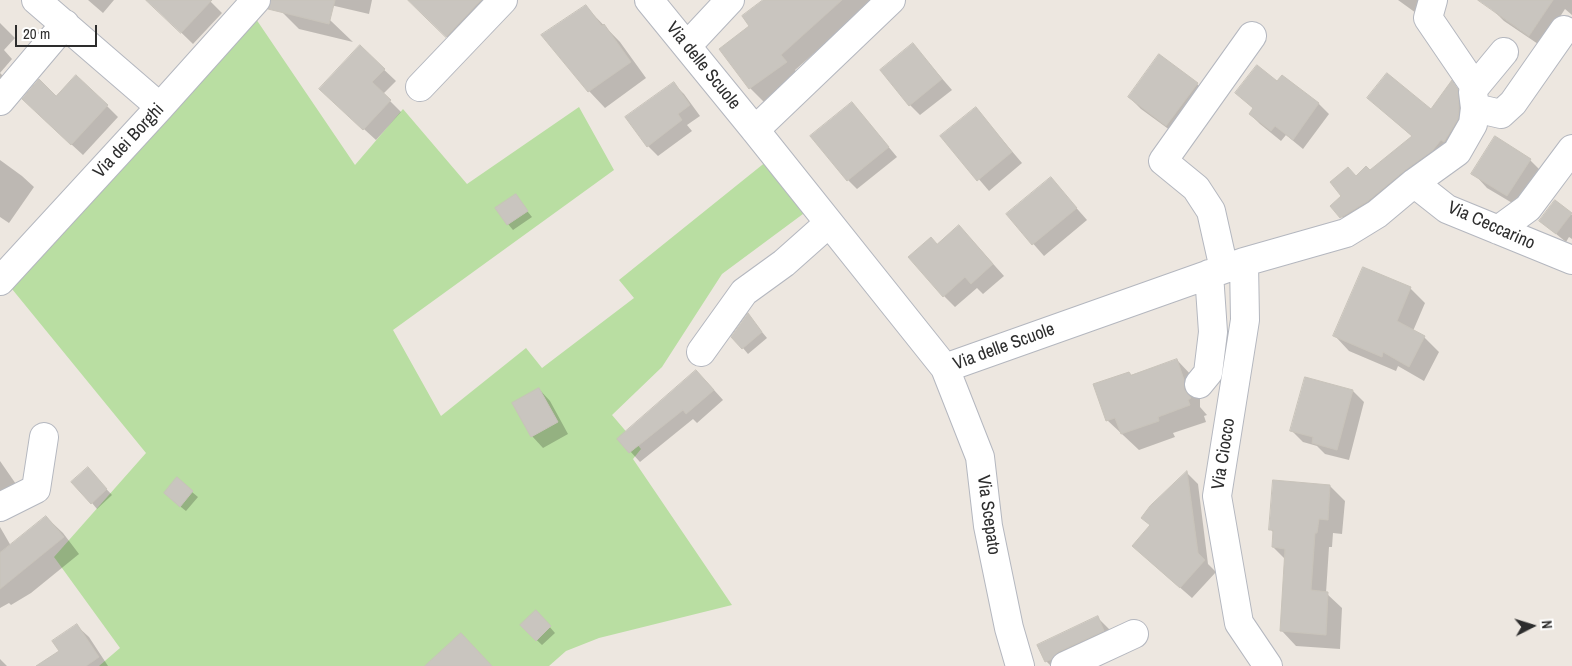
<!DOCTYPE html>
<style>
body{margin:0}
#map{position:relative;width:1572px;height:666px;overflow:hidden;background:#ede7e0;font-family:"Archivo Narrow",sans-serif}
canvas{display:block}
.north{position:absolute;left:1507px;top:601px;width:50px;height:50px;-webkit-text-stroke:4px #fff;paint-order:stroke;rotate:85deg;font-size:14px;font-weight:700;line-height:20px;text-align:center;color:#2d2d2d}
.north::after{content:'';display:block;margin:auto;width:18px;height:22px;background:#2d2d2d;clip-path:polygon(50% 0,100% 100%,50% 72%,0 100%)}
.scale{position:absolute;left:15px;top:25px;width:82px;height:22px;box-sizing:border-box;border:2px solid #2d2d2d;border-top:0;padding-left:6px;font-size:15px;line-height:18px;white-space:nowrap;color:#2d2d2d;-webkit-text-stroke:4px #fff;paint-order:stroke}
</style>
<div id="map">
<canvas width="1572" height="666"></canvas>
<div class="north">N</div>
<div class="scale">20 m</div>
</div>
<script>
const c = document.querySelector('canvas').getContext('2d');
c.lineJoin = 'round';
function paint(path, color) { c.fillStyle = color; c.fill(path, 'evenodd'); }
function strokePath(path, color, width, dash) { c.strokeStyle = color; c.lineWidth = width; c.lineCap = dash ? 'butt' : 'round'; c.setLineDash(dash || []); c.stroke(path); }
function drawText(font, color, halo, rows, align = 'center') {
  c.font = font + ' "Archivo Narrow",sans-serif'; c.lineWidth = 5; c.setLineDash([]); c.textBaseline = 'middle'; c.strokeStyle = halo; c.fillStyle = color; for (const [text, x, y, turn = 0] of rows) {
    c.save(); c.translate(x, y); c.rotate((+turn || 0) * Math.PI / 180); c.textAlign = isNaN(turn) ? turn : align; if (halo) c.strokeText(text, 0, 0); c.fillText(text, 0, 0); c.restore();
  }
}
const green = new Path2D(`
 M256,19L355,165L403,109L467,184L579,107L614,170L393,330L441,416L526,348L542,368L634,298L619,280L767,161L807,211L722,274L662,367L612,415L641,449L633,459L732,605L599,638L566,651L549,666H99L120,648L54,557L146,453L12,289Z`);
const shadow = new Path2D(`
 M88,0H114L103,13Z
 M165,0H209L222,13L193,44L157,9Z
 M285,0H372L369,14L309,0L353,42L299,29L282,12Z
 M430,0H516L463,52L436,26Z
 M765,0H875L795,70L800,78L765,103L750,88L721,49L751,27Z
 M1398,0H1426L1416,13Z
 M1500,0H1572V15L1565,9L1541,46L1504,21L1493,10Z
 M586,7L620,42L646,78L605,108L589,91Z
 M0,23L15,38L4,50L12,59L0,73L10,83L0,95Z
 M913,45L952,90L920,115L910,105Z
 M360,47L396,81L383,94L401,112L376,140L332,100Z
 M1283,76L1319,104L1329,114L1303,149L1286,135L1281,141L1260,124L1250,114L1254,109L1236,93L1278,83Z
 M1452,82L1468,101L1442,161L1352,228L1332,206L1343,196L1356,177L1370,172L1413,137L1368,98L1431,110Z
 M674,84L684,94L700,116L687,125L692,131L658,156L648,146L627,117Z
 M1197,84L1209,95L1178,136L1141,109L1129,97Z
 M56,98L107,106L118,117L83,155L35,111Z
 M852,103L897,157L857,189L848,180Z
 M976,109L1022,163L989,191L942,136Z
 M0,160L22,176L34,187L9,223L0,217Z
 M1530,160L1542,172L1519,207L1487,188L1476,176Z
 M1051,179L1087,220L1044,256L1008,215Z
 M515,196L532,217L513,230L508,224Z
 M1556,201L1572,215V239L1569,237L1566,242L1540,221Z
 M970,238L1004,276L983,294L977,288L955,307L944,296L937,245Z
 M1410,288L1425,303L1413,331L1424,337L1439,352L1424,381L1398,366L1396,371L1349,351L1335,336Z
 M748,315L767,338L748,354L733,336Z
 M1177,360L1193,377L1200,397V407L1207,415L1204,416L1206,422L1173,433L1175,437L1139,450L1107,420L1132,376Z
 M706,381L723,400L697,423L693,419L640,462L619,439Z
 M539,389L550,401L568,434L543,448L532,436Z
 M1353,391L1364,402L1349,460L1325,454L1317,446L1303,442L1291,430Z
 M0,461L27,500L3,514L0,521Z
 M1187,473L1198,484L1208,564L1216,572L1192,598L1145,557L1151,526V507Z
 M93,475L112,495L97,509L92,503Z
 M1330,486L1345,501L1342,534L1333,533L1332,547H1329L1326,593L1342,608L1340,649L1296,646L1282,631L1286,560L1273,547L1274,533L1270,529Z
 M192,492L198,497L186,511L171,499Z
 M46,517L63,533L79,554L31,593L11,605L9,603L0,608V527L11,546Z
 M541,617L555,633L542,645L521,625Z
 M1098,618L1109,629L1115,642L1067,666H1051L1046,661Z
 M77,626L89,637L108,666H39L60,651Z
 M0,659L7,666H0Z`);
const building = new Path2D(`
 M146,0H212L181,33Z
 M271,0H335L329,24L268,9Z
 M408,0H481L446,37Z
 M763,0H842L781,55L787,62L749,89L719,49L749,26L742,16Z
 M1478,0H1553L1529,36Z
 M586,5L602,26L604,24L631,62L588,92L541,35Z
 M913,43L942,79L909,106L880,70Z
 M360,45L385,69L372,82L391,100L363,130L319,89Z
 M1159,54L1198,83L1166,126L1128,97Z
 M1257,65L1277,81L1282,75L1319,103L1293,140L1275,126L1271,131L1249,114L1253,108L1235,93Z
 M1387,73L1431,109L1452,80L1458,90L1459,108L1458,119L1444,142L1441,140L1432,151L1404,171L1368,201L1340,218L1330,206L1341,196L1330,182L1348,167L1356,176L1366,166L1370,170L1412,136L1367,98Z
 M76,75L108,105L71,145L22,99L39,79L56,96Z
 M674,82L690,105L678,114L682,120L647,147L625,117Z
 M852,102L889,147L847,181L810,136Z
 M976,107L1012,152L977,181L940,136Z
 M1495,136L1531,159L1507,196L1471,174Z
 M1051,177L1077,208L1032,245L1006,214Z
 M516,194L528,211L507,225L495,208Z
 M1555,200L1572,213L1556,234L1539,221Z
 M959,225L993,264L971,284L965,277L943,297L908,257L931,237L937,244Z
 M1363,267L1411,287L1397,321L1425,336L1409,367L1383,352L1382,357L1333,336Z
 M748,313L762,332L742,349L731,337Z
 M1177,359L1184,380V389L1191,398L1188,400L1190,405L1158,417L1159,421L1121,434L1115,418L1106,421L1093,384L1129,372L1131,375Z
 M696,370L714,390L686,414L683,410L629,453L617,439Z
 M1305,377L1353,390L1337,450L1312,443L1313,437L1290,431Z
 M539,388L558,422L531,437L512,403Z
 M88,467L107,489L91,504L71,482Z
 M1187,471L1198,553L1205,560L1180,588L1132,546L1150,525L1141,518L1150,506Z
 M177,477L193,491L180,507L164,493Z
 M1273,480L1330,485L1328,520L1319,519L1317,533H1315L1311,590L1328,592L1326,635L1280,631L1285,549L1272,547L1273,530H1269Z
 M46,516L64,537L0,589V553Z
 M536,610L551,626L536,641L520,625Z
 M1098,616L1104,631L1058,652L1052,659L1045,662L1037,645Z
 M77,624L99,657L86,666H36L59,651L52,641Z
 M461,633L492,666H425Z`);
const minor = new Path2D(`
 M36,0L160,107
 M649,0L755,130L945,368L1244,262L1346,233L1377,214L1414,183L1457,152L1473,124L1475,108L1473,92L1475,87L1428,18L1433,0
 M687,46L730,0
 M420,87L503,0
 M1475,87L1504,52
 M0,101L65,24
 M1475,108L1501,114L1513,103L1564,30
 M755,130L891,0
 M1414,183L1447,209L1572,260
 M1498,230L1528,208L1572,149
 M1244,262L1245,320L1217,496L1239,623L1268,666
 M1224,269L1211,211L1196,188L1163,161L1252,36
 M0,281L160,107L256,0
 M701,352L744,292L784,263L829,223
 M945,368L980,457L988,526L1009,628L1020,666
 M1199,384L1208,373L1213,332L1209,274
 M0,507L36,489L44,437
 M1065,666L1134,634`);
const streetNames = [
 ["Via delle Scuole",703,66,51],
 ["Via dei Borghi",129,141,-47],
 ["Via Ceccarino",1491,226,24],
 ["Via delle Scuole",1004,347,-20],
 ["Via Ciocco",1224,454,-81],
 ["Via Scepato",988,515,82]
];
paint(green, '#b9dea2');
paint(shadow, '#0003');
paint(building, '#c9c5bf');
strokePath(building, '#c8c3ba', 1);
strokePath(minor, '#b4b7bf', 30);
strokePath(minor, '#fff', 28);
drawText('18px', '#2d2d2d', '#fff', streetNames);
</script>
